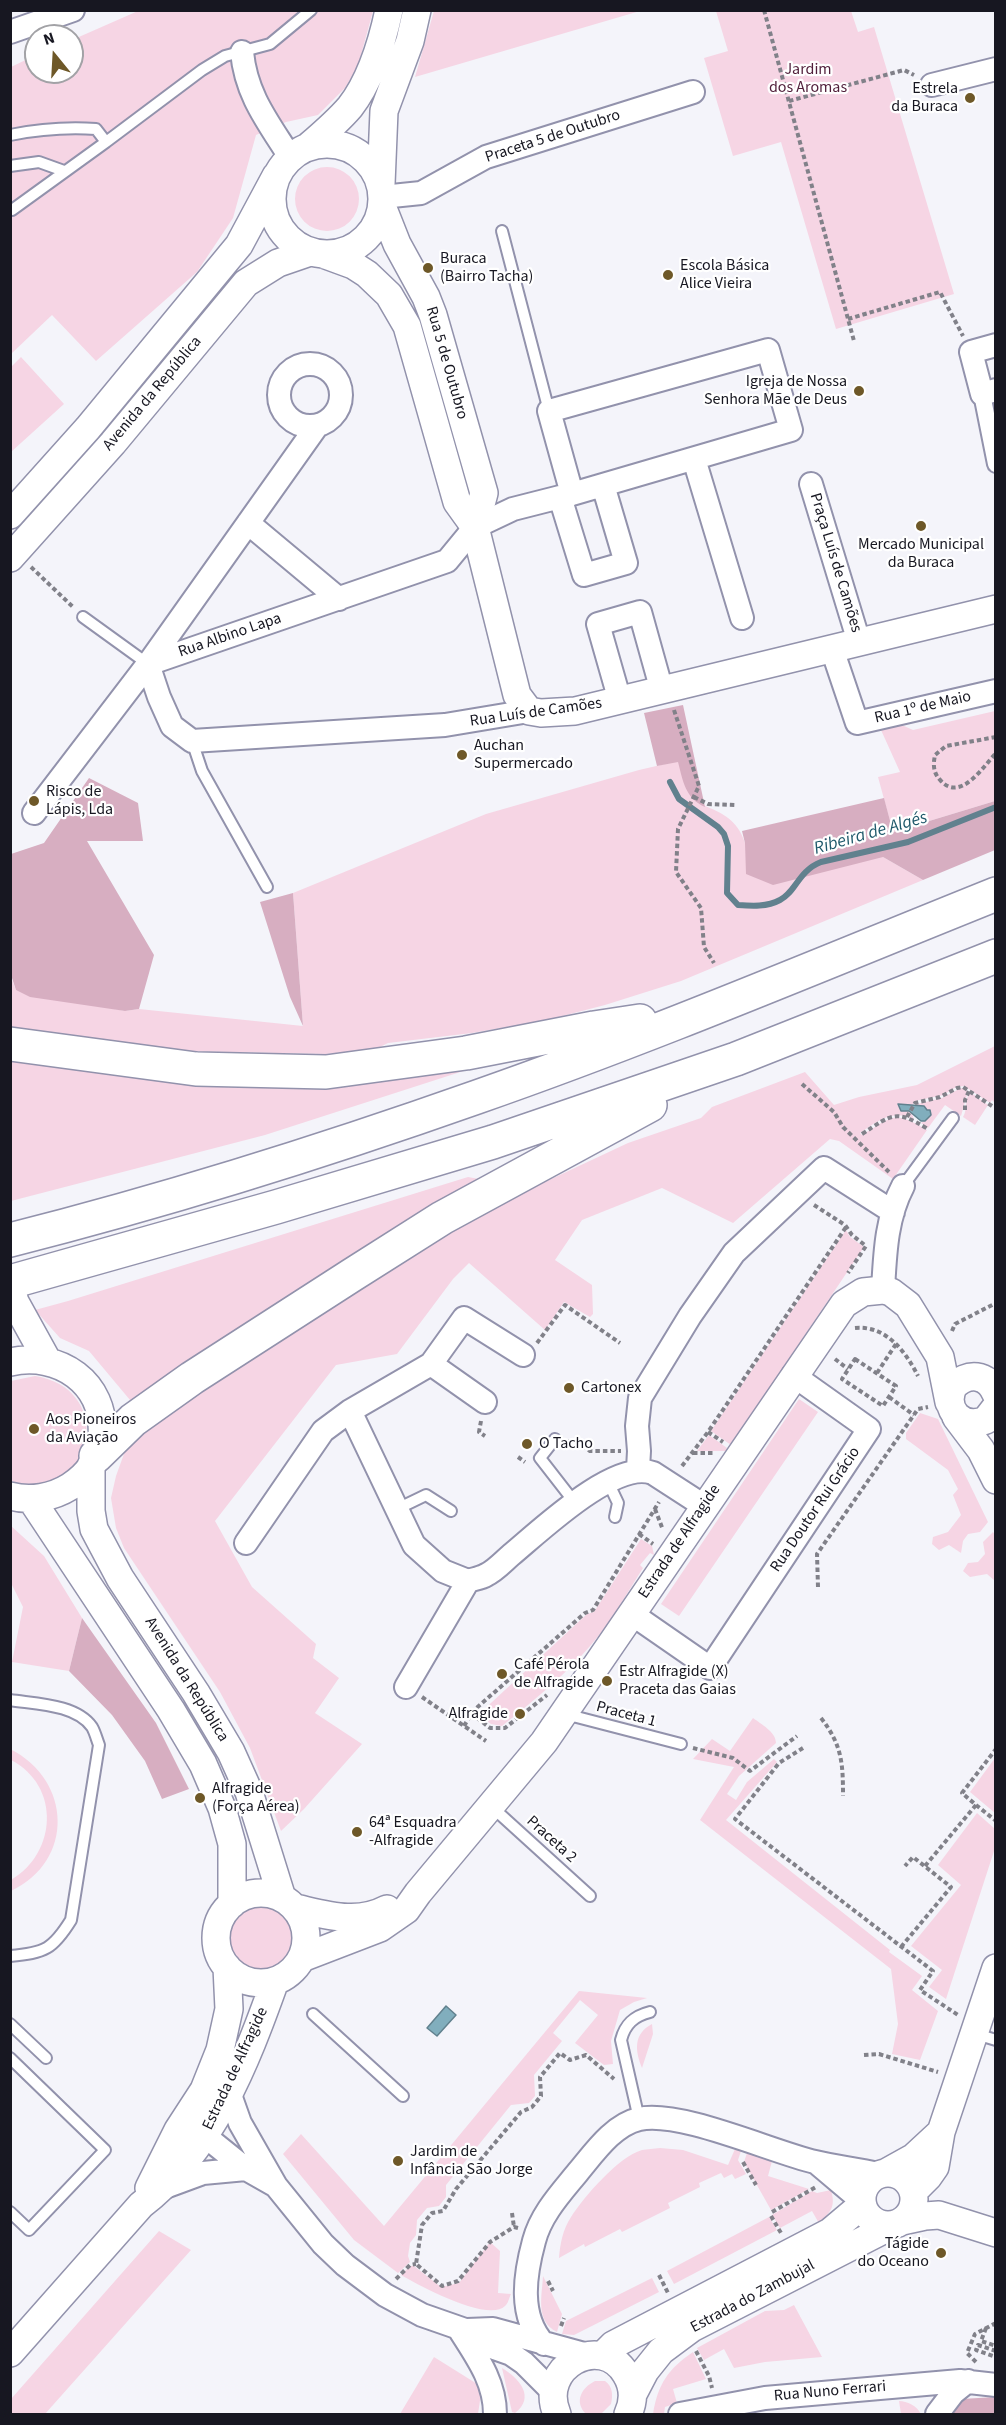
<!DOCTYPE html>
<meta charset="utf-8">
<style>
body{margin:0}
#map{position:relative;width:1006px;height:2425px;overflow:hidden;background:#f4f4fa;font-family:"Source Sans 3",sans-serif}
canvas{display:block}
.frame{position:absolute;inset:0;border:12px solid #171721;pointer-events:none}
.north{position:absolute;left:24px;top:24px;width:60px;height:60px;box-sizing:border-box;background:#fff;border:2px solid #a2a2a6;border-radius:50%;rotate:342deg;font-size:16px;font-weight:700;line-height:24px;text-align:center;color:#171721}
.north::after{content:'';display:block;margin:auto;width:21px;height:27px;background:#6e5828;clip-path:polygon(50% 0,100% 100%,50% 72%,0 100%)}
</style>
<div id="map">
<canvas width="1006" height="2425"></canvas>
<div class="frame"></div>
<div class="north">N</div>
</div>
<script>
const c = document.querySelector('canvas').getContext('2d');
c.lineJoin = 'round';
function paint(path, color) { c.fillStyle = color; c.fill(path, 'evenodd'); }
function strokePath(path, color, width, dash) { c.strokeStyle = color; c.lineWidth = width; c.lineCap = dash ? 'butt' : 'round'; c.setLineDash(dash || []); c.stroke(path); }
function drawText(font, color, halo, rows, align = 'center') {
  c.font = font + ' "Source Sans 3",sans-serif'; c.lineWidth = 4.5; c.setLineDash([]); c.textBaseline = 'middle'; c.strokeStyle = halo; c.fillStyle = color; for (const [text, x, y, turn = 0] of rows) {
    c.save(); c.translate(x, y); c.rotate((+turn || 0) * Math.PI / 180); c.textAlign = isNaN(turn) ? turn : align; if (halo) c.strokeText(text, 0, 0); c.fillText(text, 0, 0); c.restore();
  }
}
const green = new Path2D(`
 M138,11H373L358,66L345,88L318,115L286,122L256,135L233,218L197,272L96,361L52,315L11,354V67L36,55V72H72V40Z
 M434,11V10L640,11L415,77Z
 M716,11H851L858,32L874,27L954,294L836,329L781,142L733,156L704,58L728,51Z
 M295 199a32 32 0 1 1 64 0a32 32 0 1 1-64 0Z
 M21,357L64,404L11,452V367Z
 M995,711V801L893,832L878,777L900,772L881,730L895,722L913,730Z
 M678,761L698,803C720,812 737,818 745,843L883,857L923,880L681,981L605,1005L547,1020L472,1033L388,1043L376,1049L326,1054L178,1051L11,1031L10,975L16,990L125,1011L139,1009L303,1026L293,893L486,814L639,770Z
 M995,1046V1103L992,1100L990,1103L964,1086L956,1087L943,1095L915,1101L909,1111L912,1113L914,1120C893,1108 878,1121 860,1133L862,1135C894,1116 893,1110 927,1130L893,1179L839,1141L830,1139L733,1223L662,1188L582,1220L555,1260L592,1285L593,1314L590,1317L564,1302L545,1330L469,1263L453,1279L397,1354L336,1365L215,1521L252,1587L316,1644L313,1658L339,1678L315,1713L362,1744L304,1809L281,1831L250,1748L220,1692L124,1548L116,1528L111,1498L116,1476L125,1451L169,1408L386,1266L498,1204L628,1143L701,1118L712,1107L805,1072L834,1105L859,1097L917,1085Z
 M10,1055L482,1065L265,1135L11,1201Z
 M961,1088L968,1091L961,1116L945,1105L928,1128L921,1123L931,1115L927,1110L915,1107L917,1104L942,1098Z
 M970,1092L988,1105L975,1125L963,1117C968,1109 964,1100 970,1092Z
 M468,1177L479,1179L145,1397L130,1400L89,1351L60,1338L35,1310L68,1301Z
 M846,1230L850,1237L864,1247L731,1445L711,1431Z
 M35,1376C119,1389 93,1506 11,1481V1381Z
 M799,1399L818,1412L679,1616L661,1604Z
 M920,1413L938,1419L988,1522L980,1532L968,1534L963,1541L961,1553L949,1545L939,1550L932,1544L933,1537L948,1532L961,1515L953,1495L958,1489L948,1470L906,1439V1433Z
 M709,1435L727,1448L726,1451H697Z
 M10,1525L44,1556L82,1618L69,1671L12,1662L23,1607L11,1583Z
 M993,1532L996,1536L995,1581L987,1574L970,1577L963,1571L968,1563L978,1562L985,1554L983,1542Z
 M641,1539L652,1546L654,1555L650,1553L640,1565L643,1568C629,1590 616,1613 600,1634C573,1669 537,1698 502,1726L491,1724L478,1715L587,1614L594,1612Z
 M753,1718C761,1724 776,1732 776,1743L739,1776L727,1794L736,1800L747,1782L774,1759L777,1762L726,1820L890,1950L889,1952L922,1976L912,1990L938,2011L920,2060L892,2054L898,2024L891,1969L700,1820L734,1767L693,1759L712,1739L730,1751Z
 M10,1749C72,1780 75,1861 11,1891V1880C57,1853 61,1786 11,1760Z
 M995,1758V1813L970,1792Z
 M977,1813L995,1829V1848L946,1999L929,1987L942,1970L911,1946L961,1885L938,1865Z
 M229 1937a33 33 0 1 1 66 0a33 33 0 1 1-66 0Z
 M579,1991L647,1998L634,2002L620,2010L611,2041L613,2064L604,2065L575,2043L598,2015L580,2000L553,2033L562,2041L534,2075L535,2096L529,2103L511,2105L446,2185V2197L439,2206L427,2208L417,2220L416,2235L410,2243L408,2256L410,2262L398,2273L354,2240L283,2154L301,2134L384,2226Z
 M652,2024L653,2034L642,2068C635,2051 633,2034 652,2024Z
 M660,2148L683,2150L728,2165L735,2149L741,2151L738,2160L746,2174L735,2179L732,2174L724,2178L721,2173L699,2183L700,2187L668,2203L670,2208L622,2232L620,2229L585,2247L584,2244L559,2258C560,2244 563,2229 571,2217C584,2197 618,2157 642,2150C647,2149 654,2149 660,2148Z
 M747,2153L772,2161L768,2176L809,2189L771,2210L744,2162Z
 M831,2190C834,2201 834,2208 826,2216L829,2220L820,2225L812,2211L780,2228L772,2215L812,2191L817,2193Z
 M769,2217L777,2230L674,2284L667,2271Z
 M159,2231L191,2250L45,2414H11V2399Z
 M490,2242L500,2251L498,2293L511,2294C509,2298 508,2304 505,2306C488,2323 418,2285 401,2275L410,2266H414L441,2287L459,2283Z
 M543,2276L562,2314L557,2332C535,2321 542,2296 543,2276Z
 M652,2278L659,2292L578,2333L574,2335L562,2334L566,2321Z
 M794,2305L822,2357L765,2362L734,2368L724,2349L704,2360L697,2348L765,2311L784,2310Z
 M693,2352L706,2379L673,2389L677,2403L665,2407L664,2414H653C658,2384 668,2369 693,2352Z
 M434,2357L482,2387L478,2414H400Z
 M502,2368C519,2378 536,2397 515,2413L512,2412Z
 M595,2381H605C613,2387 613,2395 611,2404L601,2414H586C574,2402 581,2388 595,2381Z
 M899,2401C907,2401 917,2406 921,2414H901Z`);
const forest = new Path2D(`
 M683,705L705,807C685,798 683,781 678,762L657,766L644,713Z
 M89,778L138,803L143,841H87L154,955L139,1009L125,1011L30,997L16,990L11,975V854L44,843Z
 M884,798L893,832L995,801V850L923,880L883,857L773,885L746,874L745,843L742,831Z
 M293,893L303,1026L290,997L260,902Z
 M82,1618L156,1723L189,1789L162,1799L145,1761L112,1715L69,1671Z
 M995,2397V2414H949L962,2399Z`);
const water = new Path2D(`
 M898,1104L924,1106L927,1110H930L931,1115L925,1121H921L909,1111H901Z
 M446,2006L456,2015L437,2036L427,2028Z`);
const stream = new Path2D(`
 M670,782L679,799L718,827L724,834L728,846L727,893L738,905C752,906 767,907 780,900C796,892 798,871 821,862L908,842L996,807`);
const path = new Path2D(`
 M764,10L854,341
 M789,101L904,70L914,75
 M848,319L940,292L963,336
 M31,567L73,607
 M674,710L699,786L678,829L676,872L701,908L704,947L714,963
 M996,737L946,746L935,755C933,765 933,773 941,781C961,802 983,767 996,753
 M694,797L708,804L735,805
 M802,1084L834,1112L843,1127L889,1172
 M965,1110V1100L969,1091
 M907,1117L915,1103L940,1097L957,1088L963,1087L992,1106
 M862,1134C893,1114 895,1109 928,1129
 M814,1205L845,1225L852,1235L866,1246L848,1273
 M855,1328C886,1325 906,1352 918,1376
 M952,1331L955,1324L996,1303
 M537,1343L565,1305L620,1343
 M835,1359L848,1369
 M855,1359L896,1386L883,1406L842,1379Z
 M877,1373L896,1344
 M889,1397L914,1415
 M481,1421L479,1432L485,1436
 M708,1432L723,1442
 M568,1441L578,1443L590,1451H621
 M693,1453H714
 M518,1457L525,1462
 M682,1466L708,1432L846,1227
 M655,1509L663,1530
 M639,1534L653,1544
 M818,1587L817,1554L918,1409L928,1407
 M422,1697L486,1741
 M471,1713L490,1728H505L547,1695
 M821,1718C842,1745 843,1763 843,1796
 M464,1726L473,1711L585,1613L593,1610L659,1502
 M693,1748L733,1758L750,1771L797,1736
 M803,1748L779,1763L735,1819L933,1971L920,1990L958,2015
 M976,1805L996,1821
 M925,1866L976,1805L962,1793L996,1749
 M901,1947L951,1887L913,1857L905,1866
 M864,2055L879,2054L938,2072
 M743,2162L756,2185
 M772,2212L816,2187
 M512,2213L514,2227
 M771,2216L781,2233
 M518,2228L514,2227L490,2242L458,2281L442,2286L416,2264L422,2225L432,2213L443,2211L456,2189L521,2112L532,2107L541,2096L540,2077L560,2053L570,2060L586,2055L614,2079
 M659,2275L668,2293
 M396,2279L410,2265L416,2264
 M548,2281L553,2291
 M561,2326L564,2318
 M986,2328L981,2341L996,2346
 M696,2351L709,2376L712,2388
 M996,2351L978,2345L976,2350L996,2357
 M976,2362L967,2353L975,2334L996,2323`);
const service = new Path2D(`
 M10,135C40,129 66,127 96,129L106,142L12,210
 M106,142L202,70L225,56L270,44L311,10
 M10,166L39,162L64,171
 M502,231L549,411
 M83,617L148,664
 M192,741L202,771L267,887
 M903,1186L953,1118
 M555,1439L540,1458L575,1503
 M608,1482L618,1503L615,1517
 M397,1509L426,1495L451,1511
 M10,1700C35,1704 76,1704 92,1727C95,1732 97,1740 99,1745L71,1920C53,1949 45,1953 10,1956
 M565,1714L681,1744
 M492,1807L590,1896
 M313,2014L403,2096
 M10,2024L46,2058
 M976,2034L996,2040
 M10,2058L105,2150L29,2230L10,2212
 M639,2119L621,2040C625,2024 634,2016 650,2012`);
const pedestrian = new Path2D(`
 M982,394L996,464`);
const minor = new Path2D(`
 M10,32L73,10
 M242,52C246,95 268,122 290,157
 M932,85L996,69
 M382,197L421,193L486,157L693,92
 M996,345L971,352L982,394L996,390
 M279 395a31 31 0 1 1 62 0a31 31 0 1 1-62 0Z
 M317,426L148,664L159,697L172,726L192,741L445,725L529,711
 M694,459L742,618
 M811,484L859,642
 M560,497L584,575L626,563L603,485
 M248,523L339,599
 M832,649L857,723L996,691
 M620,701L598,624L640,612L662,691
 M34,813L148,664L447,561L475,527L513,509L572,494L791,430L768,350L549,411L572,494
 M883,1290C885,1255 886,1218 903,1186
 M431,1364L485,1402
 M350,1411L414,1545L443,1571L468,1581
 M638,1469L639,1451L637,1426L640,1398L690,1316L734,1253L824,1168L893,1212
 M246,1543L323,1431L350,1411L431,1364L464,1318L523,1355
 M632,1614L710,1668L869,1429L793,1375
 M406,1687L468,1581C474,1579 481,1578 486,1575C495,1571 503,1562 511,1555C540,1531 615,1459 653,1473L704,1506
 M229,2092L240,2123L276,2186L323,2244L345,2265L385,2295L422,2315L465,2330L494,2348L511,2354L524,2363L553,2392
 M205,2136L246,2169L276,2186
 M817,2163L862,2201
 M165,2187L203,2173L246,2169
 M459,2329C476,2356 495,2381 495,2414
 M467,2330L493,2329L588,2355
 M544,2344C518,2316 525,2274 534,2241C541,2214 561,2193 578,2172C594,2153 613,2125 639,2119C680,2110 772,2152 815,2162C836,2167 857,2169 878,2174
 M680,2414L765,2398L960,2381L996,2385
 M937,2414L953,2393L968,2381`);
const tertiary = new Path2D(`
 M272 199a55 55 0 1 1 110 0a55 55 0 1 1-110 0Z
 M309,146C323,134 338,121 350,107C371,80 382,43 389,10
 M381,184L384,111L410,41L417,10
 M382,206L397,244L426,297L433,315L484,493L475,527
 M323,254L353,265L367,274L389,295L407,326L457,502L475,527L517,695L529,711L541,713L575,711L996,609
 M10,515L88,428L239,245L276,176
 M10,558L113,443L246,283L278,263L310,252
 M10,1284L15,1302L47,1360
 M10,1362C59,1351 106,1383 102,1436C98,1480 51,1507 10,1496
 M996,1394C988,1373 967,1372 953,1387C943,1410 962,1430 986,1420L996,1407
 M956,1417L981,1450L996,1480
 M91,1466V1511L94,1529L120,1578L196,1693L231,1752L249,1792L282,1898
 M31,1499L171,1710L203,1764L222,1808L232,1844V1904
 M216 1938a45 45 0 1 1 90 0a45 45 0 1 1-90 0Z
 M295,1908C327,1915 357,1925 387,1909
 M302,1958L380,1928L406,1910L418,1893L544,1742L844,1304L863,1292L883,1290L891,1292L908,1305L940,1357L949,1402
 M887,2172L914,2157L941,2132
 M862 2199a26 26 0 1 1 52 0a26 26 0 1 1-52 0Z
 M149,2188L178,2130L204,2090L220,2050L229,2009L227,1967
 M913,2192L928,2177L935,2167L941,2132L996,1968
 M902,2221L925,2216L939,2215L996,2233
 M10,2353L141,2205C212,2151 246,2062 275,1981
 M602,2356L613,2345L830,2232L862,2205
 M633,2394L645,2371L661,2351L692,2328L895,2224
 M557,2414C537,2367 601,2332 626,2374C634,2387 634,2401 628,2414`);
const trunk = new Path2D(`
 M10,1044L196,1069L326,1072L466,1053L594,1028L640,1021
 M10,1240C168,1200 324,1151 477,1097C652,1036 824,963 996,894
 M10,1282L276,1207L493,1142L736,1059L996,956
 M96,1456L133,1420L192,1378L352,1275L442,1218L650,1105`);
const markers = [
 [970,98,6,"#6e5828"],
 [428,268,6,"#6e5828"],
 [668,275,6,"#6e5828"],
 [859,391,6,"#6e5828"],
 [921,526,6,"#6e5828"],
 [462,755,6,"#6e5828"],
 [34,801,6,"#6e5828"],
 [569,1388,6,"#6e5828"],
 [34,1429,6,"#6e5828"],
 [527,1444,6,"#6e5828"],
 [502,1674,6,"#6e5828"],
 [607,1681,6,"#6e5828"],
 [520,1714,6,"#6e5828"],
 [200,1798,6,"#6e5828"],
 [357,1832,6,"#6e5828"],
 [398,2161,6,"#6e5828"],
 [941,2253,6,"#6e5828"]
];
const parkNames = [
 ["Jardim",808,70],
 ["dos Aromas",808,88]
];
const poiNames = [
 ["Estrela",958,89,"right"],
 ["da Buraca",958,107,"right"],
 ["Buraca",440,259],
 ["(Bairro Tacha)",440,277],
 ["Escola Básica",680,266],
 ["Alice Vieira",680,284],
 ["Igreja de Nossa",847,382,"right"],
 ["Senhora Mãe de Deus",847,400,"right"],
 ["Mercado Municipal",921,545,"center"],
 ["da Buraca",921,563,"center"],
 ["Auchan",474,746],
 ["Supermercado",474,764],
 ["Risco de",46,792],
 ["Lápis, Lda",46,810],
 ["Cartonex",581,1388],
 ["Aos Pioneiros",46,1420],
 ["da Aviação",46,1438],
 ["O Tacho",539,1444],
 ["Café Pérola",514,1665],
 ["de Alfragide",514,1683],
 ["Estr Alfragide (X)",619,1672],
 ["Praceta das Gaias",619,1690],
 ["Alfragide",508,1714,"right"],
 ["Alfragide",212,1789],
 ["(Força Aérea)",212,1807],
 ["64ª Esquadra",369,1823],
 ["-Alfragide",369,1841],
 ["Jardim de",410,2152],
 ["Infância São Jorge",410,2170],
 ["Tágide",929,2244,"right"],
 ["do Oceano",929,2262,"right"]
];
const streetNames = [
 ["Praceta 5 de Outubro",553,137,-18],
 ["Rua 5 de Outubro",446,363,74],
 ["Avenida da República",153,394,-50],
 ["Praça Luís de Camões",835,563,73],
 ["Rua Albino Lapa",230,636,-19],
 ["Rua 1º de Maio",923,708,-13],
 ["Rua Luís de Camões",536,713,-8],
 ["Rua Doutor Rui Grácio",816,1510,-56],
 ["Estrada de Alfragide",680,1542,-56],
 ["Avenida da República",186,1680,58],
 ["Praceta 1",626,1715,15],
 ["Praceta 2",551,1840,42],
 ["Estrada de Alfragide",236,2069,-65],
 ["Estrada do Zambujal",753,2297,-28],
 ["Rua Nuno Ferrari",830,2392,-5]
];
const waterNames = [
 ["Ribeira de Algés",871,834,-16]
];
paint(green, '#f6d5e4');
paint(forest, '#d7aec1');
paint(water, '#81aebd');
strokePath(water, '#61818e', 1.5);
strokePath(stream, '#61818e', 6);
strokePath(service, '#9292ac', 14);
strokePath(pedestrian, '#9292ac', 20);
strokePath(minor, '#9292ac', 26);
strokePath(tertiary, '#9292ac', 30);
strokePath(trunk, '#9292ac', 36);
strokePath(path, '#818189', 4, [4.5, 3]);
strokePath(service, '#fff', 10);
strokePath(pedestrian, '#fff', 16);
strokePath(minor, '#fff', 22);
strokePath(tertiary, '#fff', 27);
strokePath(trunk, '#fff', 33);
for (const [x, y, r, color] of markers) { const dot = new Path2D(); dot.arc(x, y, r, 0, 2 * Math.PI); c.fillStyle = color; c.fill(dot); strokePath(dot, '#fff', 2); }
drawText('16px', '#501e3a', '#fff', parkNames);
drawText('16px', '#171721', '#fff', poiNames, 'left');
drawText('16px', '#171721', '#fff', streetNames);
drawText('italic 18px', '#1f596b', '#fff', waterNames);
</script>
